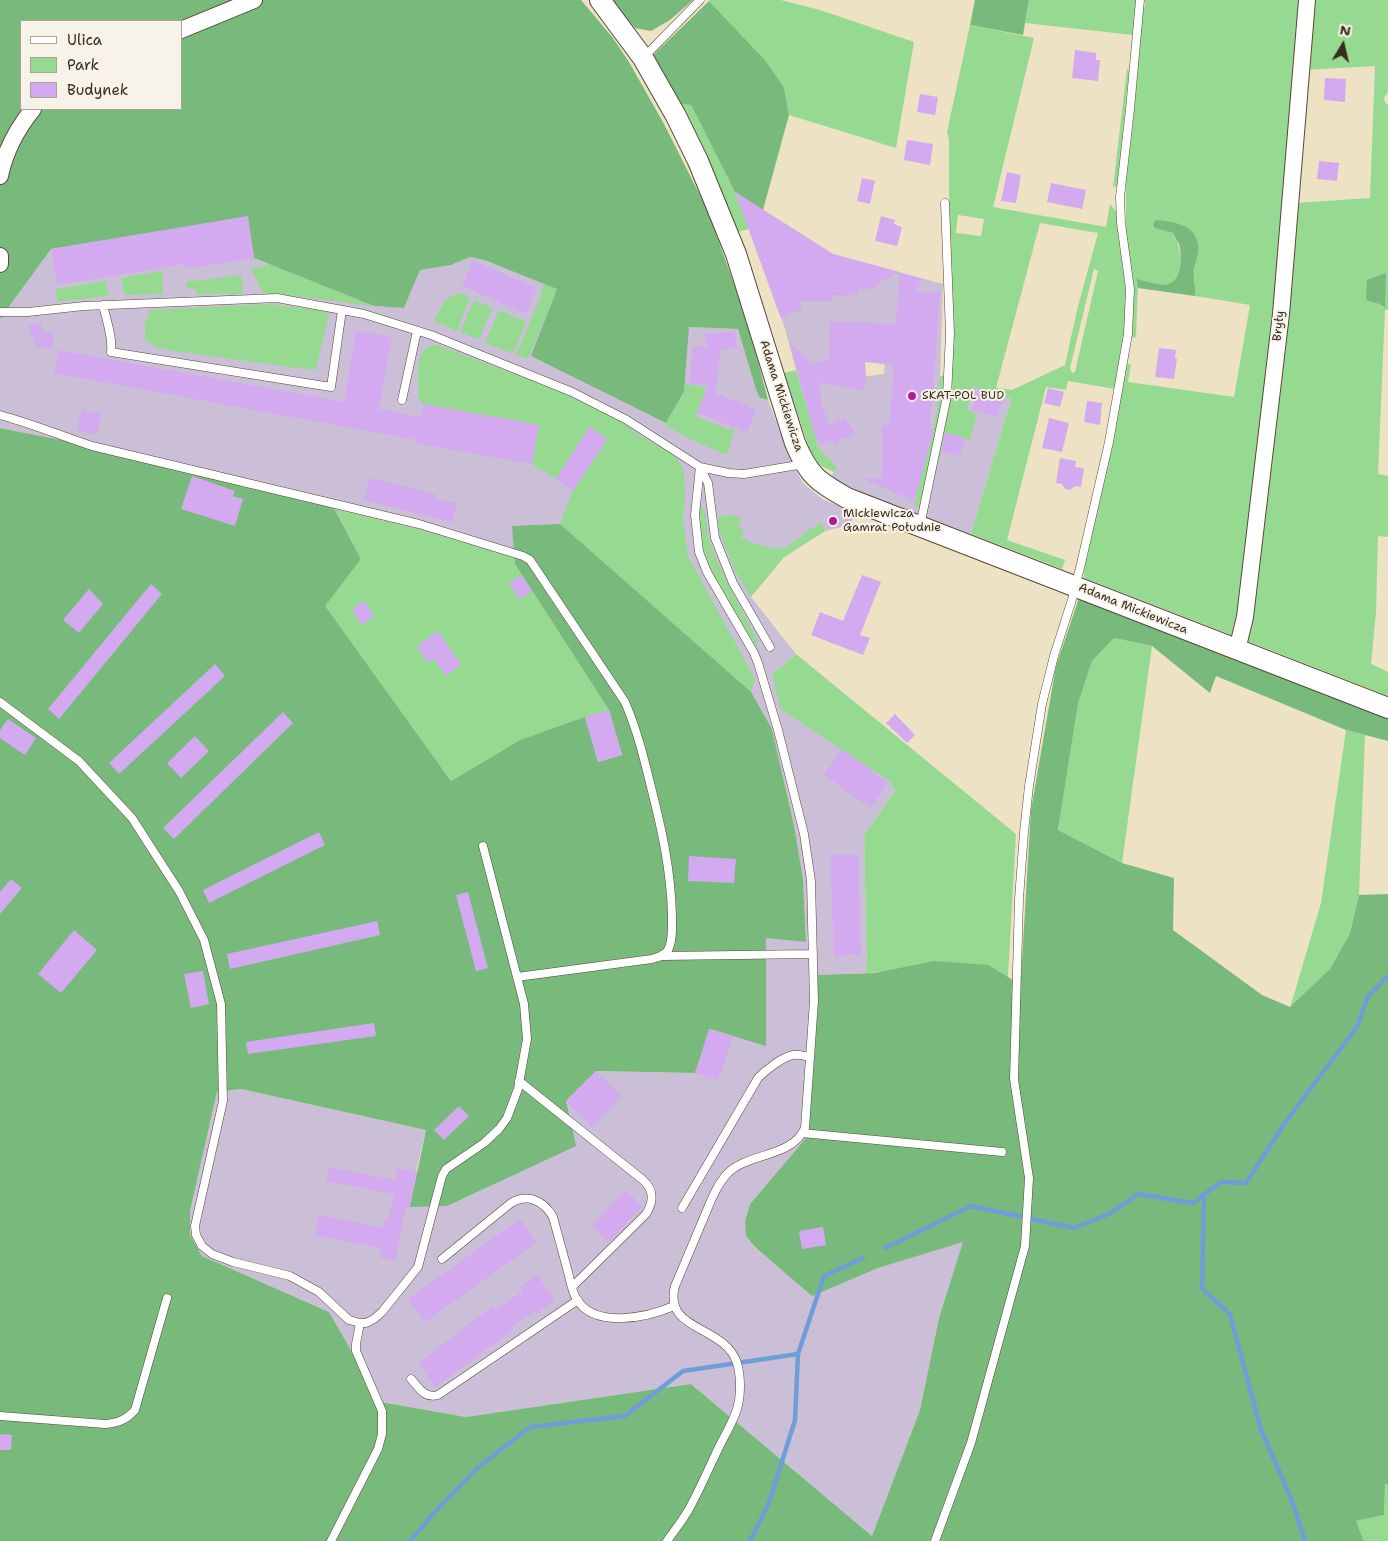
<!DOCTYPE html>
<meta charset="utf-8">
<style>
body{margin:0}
#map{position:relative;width:1388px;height:1541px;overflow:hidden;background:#eee2c4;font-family:"Shantell Sans",sans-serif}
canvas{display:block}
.legend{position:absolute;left:20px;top:20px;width:162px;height:90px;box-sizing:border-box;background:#f7f3e8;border:1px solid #aca397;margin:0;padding:6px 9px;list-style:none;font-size:15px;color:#3b2a1e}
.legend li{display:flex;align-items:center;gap:10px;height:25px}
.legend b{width:25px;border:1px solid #aca397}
.north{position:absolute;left:1318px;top:20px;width:50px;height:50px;-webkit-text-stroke:4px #f7f3e8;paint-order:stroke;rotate:9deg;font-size:14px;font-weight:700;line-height:20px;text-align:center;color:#3b2a1e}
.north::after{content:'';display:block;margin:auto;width:18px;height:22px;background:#3b2a1e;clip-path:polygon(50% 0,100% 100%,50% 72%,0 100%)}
</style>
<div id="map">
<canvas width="1388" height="1541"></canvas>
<ul class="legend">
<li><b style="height:6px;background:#fff"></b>Ulica</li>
<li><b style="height:14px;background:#96da92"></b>Park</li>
<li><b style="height:14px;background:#d3a9f0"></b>Budynek</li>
</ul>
<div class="north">N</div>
</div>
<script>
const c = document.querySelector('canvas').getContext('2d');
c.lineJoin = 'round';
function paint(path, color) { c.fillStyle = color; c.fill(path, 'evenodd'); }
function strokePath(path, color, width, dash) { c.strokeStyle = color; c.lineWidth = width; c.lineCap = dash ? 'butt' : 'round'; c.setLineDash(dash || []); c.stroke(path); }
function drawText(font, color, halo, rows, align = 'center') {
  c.font = font + ' "Shantell Sans",sans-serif'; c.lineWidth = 4; c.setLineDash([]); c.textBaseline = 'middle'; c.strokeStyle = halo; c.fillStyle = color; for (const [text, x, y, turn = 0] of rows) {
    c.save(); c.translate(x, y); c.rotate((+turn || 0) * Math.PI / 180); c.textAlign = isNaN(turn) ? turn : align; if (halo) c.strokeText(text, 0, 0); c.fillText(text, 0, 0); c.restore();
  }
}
const industrial = new Path2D(`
 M735,192L833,254L943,284L940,376L953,378L1011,399L971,534L908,512L829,480L837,467L818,447L813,433L785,329ZM887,334L884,374L870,376L836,371Z
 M247,216L254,258L374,306L404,308L420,270L451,265L470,257L486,261L689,327L738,329L756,390L760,398L768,400L789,456L803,483L822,499L855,512L850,525L825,531L784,557L751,597L796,654L772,674L891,782L895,791L864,835L867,973L814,975L806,1110V1138L750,1204L746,1236L755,1247L812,1295L878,1268L964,1241L939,1318L920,1410L872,1536L691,1384L466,1417L381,1402L329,1312L202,1256L190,1235V1211L217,1092L241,1089L426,1130L416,1172L566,1101L596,1071L695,1073L709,1029L733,1036L766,937L806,942L803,879L794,825L772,729L513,526L515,564L609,710L622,755L598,762L361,559L330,501L92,446L0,428V319L51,249Z`);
const green = new Path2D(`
 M710,0H781L820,10L914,42L896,148L789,115L784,87L765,60L709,1Z
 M1029,0H1136L1133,35L1025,23Z
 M1145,0H1303L1295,100L1248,554L1234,636L1084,578V569L1127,364H1131L1128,382L1234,397L1250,305L1195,296C1196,288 1194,281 1194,272C1195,263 1198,254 1198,245L1157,220L1154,221L1153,225C1159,228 1170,230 1174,235C1182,245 1184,281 1168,284C1161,286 1144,281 1136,280L1138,288L1136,335L1135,338L1131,337L1134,288L1125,228L1126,227V179L1132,133L1143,7H1145Z
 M1310,0H1388V92L1384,98L1385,102L1388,105V310H1385L1378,474L1388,476V537L1378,536L1376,612L1371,664L1388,672V696L1247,641L1296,203L1370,198L1375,66L1304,70ZM1386,274L1384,308L1379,304L1366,299Z
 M970,25L1034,38L993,207L1106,227L1110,204L1116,211L1123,259L1127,299L1124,340L1115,389L1068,381L1066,390L1046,387L1007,540L1065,560L1062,569L971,534L1011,399L973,386L967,410L977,414L970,440L946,432L933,483H925L919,506L914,505L937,411L940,376L949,377V140L947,132ZM958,215L984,219L981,236L956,233ZM1040,223L1098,233L1077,310L1065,365L1012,390L996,388ZM1094,269L1098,271L1075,372L1072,373L1070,368Z
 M1127,68L1129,71L1118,183L1117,186L1113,187Z
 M676,104L691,105L735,192L749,229L734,233Z
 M271,265L374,306L303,297L263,293L251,269Z
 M162,271L163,294L127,295L123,291L121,278Z
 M241,275L243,294H197L194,288L187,289L186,282Z
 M105,281L109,296L57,302L56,289Z
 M544,284L557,289L528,359L516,354L542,294L540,293Z
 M458,293L470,298L457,331L434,321L445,300Z
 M474,300L492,308L479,339L460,332Z
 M269,304L320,310L329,313L316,369L311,370L174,351L155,347L145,340V325L150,310Z
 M499,310L526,322L513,353L485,343Z
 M433,345H438L559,391L622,421L636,433L672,454L681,464L684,472L685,496L683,519L688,556L755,679L751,692L560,524L573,491L607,439L589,427L556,479L532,464L539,425L424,404L419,399C418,387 415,357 425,349C428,347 430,346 433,345Z
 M796,370L818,447L837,467L834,472L819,465L810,451L784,373Z
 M685,384L705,387L706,390L696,416L729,430L730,428L734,430L727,455L692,440L665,425L684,391Z
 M701,506C708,515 706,529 709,539C721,575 741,608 758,641L757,647C736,614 711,579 701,540C699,530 699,519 698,509Z
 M335,509L434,533L515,558V564L609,710L520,740L451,781L324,606L361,559Z
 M731,514L741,519L738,527L744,529L741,538C754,542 775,554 788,546C799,540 807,529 821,523L825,531L784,557L751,597C735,572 723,548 717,518Z
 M1114,638L1152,646L1122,863L1058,830L1078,704L1092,661Z
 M796,654L1016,834L1008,977L989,965L867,973L864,835L895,791L891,782L780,709L772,674Z
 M1346,730L1365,735L1359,895L1350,933L1330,969L1290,1008L1321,903Z
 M1385,1483L1388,1484V1541H1364L1356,1521L1384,1515Z`);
const forest = new Path2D(`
 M0,0H581L613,38L629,62L664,124L707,209L748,323L768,400L760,398L756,390L738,329L689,327L684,391L666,423L531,356L557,289L487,261L470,257L451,265L420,270L404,308L374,306L254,258L247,217L51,249L0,319ZM21,21H181V109H21Z
 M612,0H693L670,20L651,31L635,28Z
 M975,0H1029L1023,35L970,25Z
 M709,1L765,60L784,87L789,115L763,210L735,192L691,105L676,104L649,59Z
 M1157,220C1173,222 1196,224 1198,245C1199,253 1196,261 1194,269C1193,278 1196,286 1195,296L1138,288L1136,279C1145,281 1160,286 1168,284C1182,281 1182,254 1179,244C1177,240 1175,237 1173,233L1155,228L1153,225L1154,221Z
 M1386,273L1385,308L1379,304L1366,300L1367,280Z
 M0,428L92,446L330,501L361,559L325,606L451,781L520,740L585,717L598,762L622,755L609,710L515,564L512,526L560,524L751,692L772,729L794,825L803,879L806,942L766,938V1046L710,1029L695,1073L596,1071L566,1101L576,1146L447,1206L410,1207L426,1130L241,1089L217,1092L190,1211V1235L202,1256L329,1312L381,1402L466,1417L691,1384L872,1536L920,1410L939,1318L963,1242L878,1268L812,1296L755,1247L746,1236L745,1222L750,1204L806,1138L814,975L875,973L934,961L989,965L1016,982L1021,977L1031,810L1056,666L1079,598L1388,718V741L1346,730L1216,676L1210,693L1152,646L1114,638L1092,661L1078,704L1058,830L1122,863L1174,878L1173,930L1262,995L1290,1007L1330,969L1350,933L1359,895L1388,894V1484H1385L1384,1515L1356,1521L1364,1541H0Z`);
const stream = new Path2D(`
 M1204,1194L1202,1289L1230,1314L1261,1430L1291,1498L1305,1541
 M1032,1219L1074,1228L1111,1213L1138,1194L1193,1203L1221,1182L1246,1183L1287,1120L1357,1027L1368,996L1388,976
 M885,1248L971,1206L1023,1217
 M410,1541L436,1511L476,1469L530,1427L625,1416L683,1371L798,1354
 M750,1541L769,1503L795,1420L798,1354L824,1276L863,1258`);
const building = new Path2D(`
 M1075,50L1096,53V60H1100L1098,81L1072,78Z
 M1325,78L1346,79L1345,102L1324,100Z
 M920,94L938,97L935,115L917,112Z
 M907,140L933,144L930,165L904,160Z
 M1319,161L1339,163L1337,181L1317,179Z
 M1007,172L1021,175L1016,203L1001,201Z
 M862,178L875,181L870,204L857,201Z
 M1051,183L1086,190L1082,209L1047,202Z
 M735,192L833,254L899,272L877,283L876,289L867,288L866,290H858L857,295L851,293L850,296L833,295L832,301H799L802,309L781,318Z
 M248,216L254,258L185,269L184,264L57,285L51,249Z
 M881,216L895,220L894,224L902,227L897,246L875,241Z
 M473,261L537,288L526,314L462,286Z
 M900,273L922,279L916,291L940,292L930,429L934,430L914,501L863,479L882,478V425L889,426L894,365L865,362L866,377L864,391L820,382L821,404L830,425L845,418L855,433L848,438L841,439L836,446L829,439L821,446L816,438L790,343L804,356H806L811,364L829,360L830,321L896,324Z
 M40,322L43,332L54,334L51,349L36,346L28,326Z
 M356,330L392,337L379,409L421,417L424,404L539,425L532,464L416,443L417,440L54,373L58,350L344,402Z
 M735,331L737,348L720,350L716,393L756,410L747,432L697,413L708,385L689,384L693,346L707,347L705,334Z
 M1159,348L1176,350L1175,358L1177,359L1174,379L1155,377Z
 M1048,388L1064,392L1060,407L1044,403Z
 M979,391L1003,400L997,417L972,410Z
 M1087,401L1102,403L1100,425L1084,422Z
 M82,409L102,414L96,435L77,430Z
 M1049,418L1069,423L1062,452L1042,448Z
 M590,427L607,439L573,491L556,479Z
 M945,433L965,439L960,456L941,451Z
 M1060,458L1076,461L1075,467L1084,468L1081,487L1075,486L1070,490L1065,489L1062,484L1056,483Z
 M192,476L235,491L233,496L243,499L235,526L181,509Z
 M370,478L437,495L436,499L457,503L452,522L364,500Z
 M522,575L532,592L519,599L509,583Z
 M862,575L881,582L860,635L870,638L863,655L811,635L820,612L843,621Z
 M151,584L162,594L59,719L48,709Z
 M89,589L103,604L79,633L63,620Z
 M364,601L374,616L361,625L352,609Z
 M438,631L461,665L446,676L434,659L428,663L417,646Z
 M215,664L225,676L119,774L109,763Z
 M609,710L622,755L598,762L585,717Z
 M283,712L293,723L174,839L163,828Z
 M895,714L915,735L907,743L886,723Z
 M8,719L36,738L25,755L0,738V730Z
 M195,736L209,751L181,778L167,763Z
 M842,749L888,783L870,808L824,775Z
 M319,832L325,845L209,903L203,890Z
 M858,854L861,954L834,956L830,855Z
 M689,856L736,859L734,883L688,881Z
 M11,879L22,888L0,914V892Z
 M468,892L488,968L476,971L456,895Z
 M377,921L380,935L230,969L227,954Z
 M74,930L97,950L61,993L38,974Z
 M203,971L209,1004L191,1008L184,974Z
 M374,1023L376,1036L248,1054L246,1042Z
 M709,1029L733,1036L718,1080L695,1073Z
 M596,1071L622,1097L592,1127L566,1101Z
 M459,1106L469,1116L444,1140L434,1130Z
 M329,1167L395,1180L397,1168L416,1172L410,1207L406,1206L395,1261L379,1257L381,1248L315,1235L319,1215L383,1228L385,1220H388L394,1194L326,1181Z
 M625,1190L642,1206L609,1242L592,1226Z
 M520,1219L537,1242L425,1322L408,1299Z
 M823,1227L826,1245L802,1249L799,1231Z
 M537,1275L555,1300L537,1313L536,1310L510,1329L512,1331L435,1387L418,1363L493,1306L496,1310L523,1291L520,1287Z
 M0,1434L12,1435L11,1450H0Z`);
const service = new Path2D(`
 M644,57L700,0
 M103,305C106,319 113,337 111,352L331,387L342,310
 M0,312H28L84,306L277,298L364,314L396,324L431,335L572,392L627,420L700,467L708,483L715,538L733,583L770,647
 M402,400L417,331
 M0,415C31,423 61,436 92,446L419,524L523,556L530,560L625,702C637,730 644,758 651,787C662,830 671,871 672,916C672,926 673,941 668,950C664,956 658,957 652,959L517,977
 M920,526L947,396L950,334L945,203
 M1075,586L1080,568L1109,442L1128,334L1130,289L1121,223L1120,197L1130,109L1140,0
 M0,702L79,761L132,818L179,891L204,940L221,1004L223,1101L195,1226L196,1235L202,1246L212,1254L233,1262L290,1276L319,1292L349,1320L360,1323H366L374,1319L382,1312L418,1267L442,1176L446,1169L484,1143L499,1129L507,1118L518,1089L527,1039L524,1004L483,846
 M662,956L813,954
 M519,1081L643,1180C654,1190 654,1201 646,1214L572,1287
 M802,1133L1002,1152
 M682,1208L758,1078C766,1070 782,1057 793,1055C799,1054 805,1056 810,1057
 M442,1259L511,1203C528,1193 544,1201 553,1217C558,1235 563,1254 568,1272C570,1280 572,1291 576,1298C594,1330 648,1317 674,1306
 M411,1379C419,1388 425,1399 438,1395L578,1300
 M0,1416L105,1424C118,1423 126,1420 135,1410L167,1298
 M331,1541L378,1449L382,1434V1411L356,1351V1344L360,1323
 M667,1541C674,1531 683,1520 689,1509C700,1489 709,1468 719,1447C725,1435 733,1422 737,1409C741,1396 741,1376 737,1363C725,1325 663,1332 675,1286C684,1265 693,1243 702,1222C709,1206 715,1187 727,1174C748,1152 792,1158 805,1128L814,1001L811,881L804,834L778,730L758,663L754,653L707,572L699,552L695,515L700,467L728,473L744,474L804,464
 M935,1541L971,1443L1025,1246L1029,1178L1014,1079L1019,899L1024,832L1029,786L1042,704L1054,656L1076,587`);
const minor = new Path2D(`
 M181,30L254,0
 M0,176C5,151 17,129 33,109
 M0,256V264
 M1237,650L1245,617L1281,314L1307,0`);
const tertiary = new Path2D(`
 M600,0L643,58L676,116L698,161L736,254L795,443C809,476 817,481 847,498L1388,708`);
const markers = [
 [912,396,5,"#b5179e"],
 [833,521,5,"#b5179e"]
];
const streetNames = [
 ["Bryły",1279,326,-84],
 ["Adama Mickiewicza",781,396,72],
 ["Adama Mickiewicza",1133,609,22]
];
const poiNames = [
 ["SKAT-POL BUD",922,396],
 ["Mickiewicza",843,514],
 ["Gamrat Południe",843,528]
];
paint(industrial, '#cabfd6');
paint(green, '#96da92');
paint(forest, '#78ba7c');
strokePath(stream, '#6e9dd7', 4.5);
paint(building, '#d3a9f0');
strokePath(service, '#564637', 9);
strokePath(minor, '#564637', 18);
strokePath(tertiary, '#564637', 22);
strokePath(service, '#fff', 8);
strokePath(minor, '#fff', 16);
strokePath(tertiary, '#fff', 20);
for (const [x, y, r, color] of markers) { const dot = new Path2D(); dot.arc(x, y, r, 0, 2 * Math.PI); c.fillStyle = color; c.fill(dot); strokePath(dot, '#f7f3e8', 2); }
drawText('12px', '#3b2a1e', '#f7f3e8', streetNames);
drawText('12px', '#3b2a1e', '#f7f3e8', poiNames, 'left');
</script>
